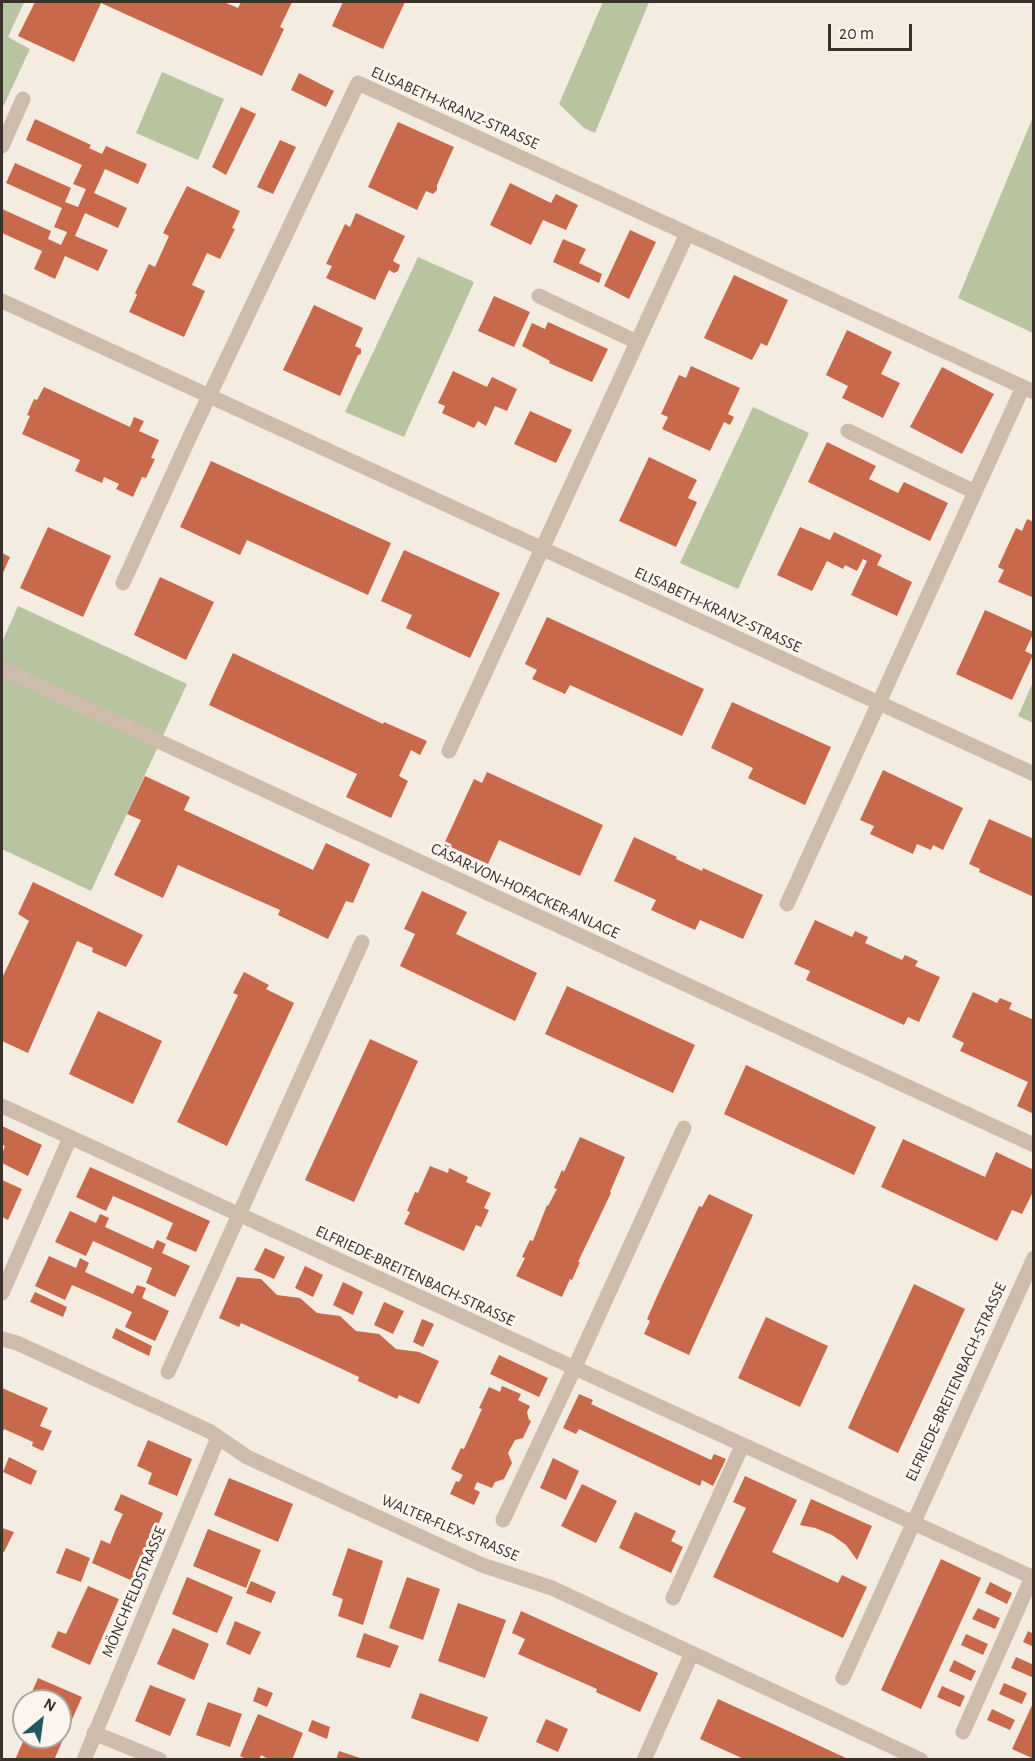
<!DOCTYPE html>
<meta charset="utf-8">
<style>
body{margin:0}
#map{position:relative;width:1035px;height:1761px;overflow:hidden;background:#f4ebe1;font-family:"Alegreya Sans",sans-serif}
canvas{display:block}
.frame{position:absolute;inset:0;border:3px solid #3b302b;pointer-events:none}
.north{position:absolute;left:12px;top:1689px;width:60px;height:60px;box-sizing:border-box;background:#fbf5ee;border:2px solid #aea6a0;border-radius:50%;rotate:29deg;font-size:16px;font-weight:700;line-height:24px;text-align:center;color:#3b302b}
.north::after{content:'';display:block;margin:auto;width:21px;height:27px;background:#1f5a5e;clip-path:polygon(50% 0,100% 100%,50% 72%,0 100%)}
.scale{position:absolute;left:828px;top:24px;width:84px;height:27px;box-sizing:border-box;border:3px solid #3b302b;border-top:0;padding-left:8px;font-size:18px;line-height:21px;white-space:nowrap;color:#3b302b;-webkit-text-stroke:4px #fbf5ee;paint-order:stroke}
</style>
<div id="map">
<canvas width="1035" height="1761"></canvas>
<div class="frame"></div>
<div class="north">N</div>
<div class="scale">20 m</div>
</div>
<script>
const c = document.querySelector('canvas').getContext('2d');
c.lineJoin = 'round';
function paint(path, color) { c.fillStyle = color; c.fill(path, 'evenodd'); }
function strokePath(path, color, width, dash) { c.strokeStyle = color; c.lineWidth = width; c.lineCap = dash ? 'butt' : 'round'; c.setLineDash(dash || []); c.stroke(path); }
function drawText(font, color, halo, rows, align = 'center') {
  c.font = font + ' "Alegreya Sans",sans-serif'; c.lineWidth = 6; c.setLineDash([]); c.textBaseline = 'middle'; c.strokeStyle = halo; c.fillStyle = color; for (const [text, x, y, turn = 0] of rows) {
    c.save(); c.translate(x, y); c.rotate((+turn || 0) * Math.PI / 180); c.textAlign = isNaN(turn) ? turn : align; if (halo) c.strokeText(text, 0, 0); c.fillText(text, 0, 0); c.restore();
  }
}
const green = new Path2D(`
 M2,2H24L8,37L30,49L2,109Z
 M603,2H649L595,133L584,128L559,104Z
 M162,72L224,99L198,160L136,133Z
 M1033,117V333L958,298Z
 M418,257L474,282L404,437L345,412Z
 M753,407L809,433L738,589L680,563Z
 M18,606L187,684L91,891L2,849V642Z
 M1033,682V723L1018,716Z`);
const building = new Path2D(`
 M35,2H224L238,8L241,2H292L280,27L284,29L262,76L101,3L74,62L18,36Z
 M343,2H405L383,49L332,26Z
 M299,73L334,91L326,107L291,90Z
 M241,107L256,114L226,175L212,167Z
 M35,119L91,145L89,148L102,154L106,146L147,164L138,184L105,169L94,193L127,208L118,228L85,213L75,236L108,250L98,271L65,256L55,279L34,269L42,251L2,233V209L51,231L48,239L61,245L67,232L54,227L62,208L6,183L15,163L71,188L65,202L78,207L86,189L73,184L82,165L26,140Z
 M398,122L454,147L437,185V190L433,194L426,191L417,210L368,187Z
 M280,140L296,147L273,194L257,187Z
 M510,183L551,203L556,194L578,205L566,230L543,220L531,245L490,225Z
 M187,186L240,211L232,228L235,229L220,259L207,253L192,285L205,291L184,337L129,312L137,295L135,293L149,264L155,267L169,236L163,233Z
 M356,213L405,236L393,261L400,265L398,271L394,273L389,270L375,300L326,278L332,266L326,264L345,224L350,227Z
 M630,230L656,242L629,299L604,286Z
 M563,239L586,249L579,263L602,274L599,283L553,262Z
 M734,275L788,300L767,346L761,343L752,360L704,338Z
 M494,296L530,312L514,347L478,331Z
 M314,305L363,328L355,346L361,349V354L358,355L340,396L283,370Z
 M548,322L608,349L592,382L549,363L550,361L522,346L532,323L545,329Z
 M847,330L892,352L881,374L900,383L883,418L842,398L848,386L826,375Z
 M691,366L740,388L728,414L734,417L730,425L724,422L710,451L662,429L668,417L661,414L679,375L686,378Z
 M942,367L994,394L962,454L910,427Z
 M453,371L487,387L492,377L517,389L507,411L495,406L486,426L478,421L474,428L442,413L445,406L438,403Z
 M44,387L130,427L134,417L144,421L139,431L159,440L151,458L155,459L146,478L142,477L133,497L116,489L119,484L104,477L102,483L75,471L80,460L22,434L30,416L27,415L34,399L37,400Z
 M530,411L572,430L556,463L514,444Z
 M827,442L876,466L869,479L898,493L904,482L948,503L930,541L808,482Z
 M649,457L697,480L688,498L697,502L676,547L619,521Z
 M211,461L391,543L368,595L247,540L240,555L180,527Z
 M1027,519L1034,522V598L998,582L1004,570L998,567L1016,528L1022,531Z
 M48,527L111,556L83,617L20,588Z
 M800,527L830,540L834,532L882,555L877,565L912,582L897,616L851,595L867,561L863,559L857,571L845,565L843,569L827,561L812,591L777,575Z
 M404,550L500,593L470,658L406,628L412,615L381,601Z
 M2,553L10,557L2,575Z
 M160,577L214,602L186,660L134,635Z
 M985,610L1034,632L1025,651L1033,655L1012,700L956,674Z
 M547,617L704,689L682,736L570,685L565,694L532,679L537,670L525,664Z
 M233,653L383,724L384,722L427,741L420,755L411,750L399,776L408,781L391,818L346,797L357,774L209,705Z
 M732,702L831,747L805,805L748,778L753,768L711,748Z
 M883,770L963,808L943,850L933,845L931,850L917,844L913,854L870,834L874,826L860,820Z
 M487,772L603,825L580,876L499,840L488,864L444,844L474,779L482,783Z
 M145,776L190,797L184,810L313,870L326,843L370,864L353,903L346,901L328,939L278,915L280,910L178,865L163,898L114,875L141,820L127,814Z
 M989,819L1034,839V897L979,872L980,869L969,864Z
 M634,837L677,857L676,859L702,871L703,868L763,895L743,939L700,920L695,930L651,910L656,900L614,881Z
 M33,882L143,935L126,967L92,952L93,948L77,941L28,1053L2,1041V978L29,921L18,914Z
 M422,891L467,912L456,934L537,973L515,1021L400,966L415,934L404,929Z
 M815,920L852,937L855,931L868,937L865,943L902,960L905,955L918,961L915,966L940,977L919,1022L908,1017L904,1025L806,980L810,971L794,964Z
 M244,972L269,985L266,989L294,1003L227,1146L177,1122L238,995L233,993Z
 M567,986L695,1045L673,1093L545,1034Z
 M973,992L997,1003L1000,998L1012,1003L1009,1009L1034,1020V1114L1017,1106L1028,1082L960,1051L964,1043L952,1037Z
 M98,1011L162,1041L133,1104L69,1074Z
 M370,1039L418,1061L354,1202L305,1180Z
 M746,1065L876,1127L854,1175L724,1114Z
 M2,1126L42,1145L28,1176L2,1163V1154L5,1146L2,1145Z
 M580,1137L625,1157L610,1192L611,1193L578,1262H580L572,1280L570,1279L562,1297L516,1276L525,1258L522,1257L530,1240L533,1241L547,1205L548,1206L557,1189L554,1188L562,1170L564,1172Z
 M903,1139L985,1177L996,1152L1034,1170V1190L1022,1214L1012,1210L997,1241L881,1187Z
 M430,1166L448,1173L449,1168L468,1177L466,1182L491,1193L484,1208L489,1210L481,1227L476,1225L464,1251L404,1224L410,1212L407,1211L415,1192L418,1193Z
 M90,1167L210,1221L196,1252L166,1239L173,1223L143,1209L113,1196L106,1211L76,1197Z
 M2,1180L22,1189L8,1220L2,1217Z
 M709,1194L753,1215L689,1355L644,1334L650,1321L647,1319L659,1292L699,1206L702,1207Z
 M70,1211L96,1223L100,1214L109,1218L105,1227L153,1249L157,1240L166,1244L162,1253L190,1266L175,1297L146,1283L152,1268L122,1254L93,1241L86,1256L55,1242Z
 M265,1248L285,1257L274,1279L254,1270Z
 M49,1256L76,1268L80,1258L89,1263L85,1272L133,1294L137,1285L146,1288L142,1298L169,1311L155,1341L125,1327L132,1312L102,1298L72,1285L65,1300L35,1286Z
 M305,1266L323,1275L313,1297L295,1288Z
 M237,1277L261,1279L277,1295L300,1298L317,1313L340,1316L356,1331L379,1334L396,1349L419,1352L439,1361L419,1404L399,1395L397,1399L358,1381L359,1377L340,1368L241,1323L239,1327L219,1318Z
 M343,1282L363,1292L353,1315L333,1305Z
 M914,1284L965,1309L898,1453L848,1428Z
 M35,1292L67,1307L63,1317L30,1302Z
 M384,1302L404,1311L393,1334L374,1325Z
 M766,1317L828,1346L800,1407L738,1378Z
 M422,1319L434,1324L423,1347L413,1342Z
 M116,1328L152,1346L149,1356L112,1338Z
 M499,1355L548,1378L539,1397L490,1374Z
 M502,1386L521,1394L518,1400L530,1406L527,1412L529,1420L531,1421L523,1438L515,1440L508,1453L512,1463L504,1479L495,1482L492,1488L477,1482L474,1489L480,1492L474,1505L450,1494L456,1481L459,1482L463,1475L451,1469L461,1448L464,1449L482,1409L479,1408L489,1387L500,1392Z
 M2,1388L48,1408L40,1426L52,1431L43,1451L32,1446L33,1442L4,1429L2,1434Z
 M579,1394L593,1400L591,1404L711,1460L714,1454L726,1459L713,1486L702,1480L700,1486L579,1429L576,1434L563,1428Z
 M148,1440L192,1459L177,1496L148,1484L152,1473L137,1466Z
 M9,1457L37,1471L31,1485L3,1472Z
 M553,1458L579,1471L566,1500L540,1488Z
 M745,1476L797,1500L772,1552L838,1583L842,1575L867,1587L843,1638L713,1577L746,1508L733,1502Z
 M229,1478L293,1504L278,1542L214,1515Z
 M582,1484L617,1501L596,1543L561,1526Z
 M121,1494L163,1513L135,1582L92,1563L101,1540L110,1544L115,1531L123,1514L114,1510Z
 M811,1499L872,1526L857,1560L846,1545L832,1535L815,1528L800,1525Z
 M635,1512L676,1531L671,1541L683,1547L671,1573L619,1548Z
 M2,1528L14,1532L4,1552L2,1551Z
 M208,1529L261,1550L246,1588L193,1566Z
 M66,1548L90,1558L81,1582L56,1573Z
 M348,1548L383,1561L363,1625L338,1616L343,1599L332,1595Z
 M941,1559L981,1578L921,1709L881,1690Z
 M187,1577L233,1597L217,1633L172,1614Z
 M407,1577L440,1589L423,1640L389,1628Z
 M251,1581L276,1592L271,1603L246,1593Z
 M990,1582L1012,1593L1007,1604L985,1593Z
 M88,1586L119,1599L90,1665L51,1647L58,1631L66,1634Z
 M458,1603L506,1620L485,1678L438,1661Z
 M978,1608L1000,1618L995,1629L972,1619Z
 M521,1611L658,1673L640,1712L596,1692L597,1689L518,1654L525,1639L512,1633Z
 M235,1621L261,1632L250,1655L226,1644Z
 M173,1628L209,1644L194,1680L157,1664Z
 M1028,1631L1034,1634V1647L1023,1642Z
 M364,1633L399,1646L390,1668L356,1657Z
 M966,1634L988,1644L983,1655L961,1645Z
 M1016,1657L1034,1665V1678L1011,1668Z
 M954,1660L976,1671L971,1681L949,1671Z
 M38,1678L82,1697L54,1760H15L25,1737H60V1701H41L43,1697L32,1692Z
 M1004,1683L1027,1693L1022,1704L999,1694Z
 M150,1685L186,1699L170,1736L135,1721Z
 M942,1686L965,1696L960,1707L937,1697Z
 M258,1687L273,1693L267,1707L253,1701Z
 M420,1693L488,1717L478,1742L411,1718Z
 M718,1699L786,1730L850,1760H746L700,1739Z
 M1034,1701V1759L1012,1749Z
 M208,1702L242,1714L230,1747L196,1735Z
 M992,1709L1015,1720L1010,1730L987,1720Z
 M258,1714L303,1733L292,1760H270L261,1755L259,1760H248L240,1756Z
 M546,1719L568,1729L558,1752L536,1742Z
 M312,1720L330,1727L327,1739L308,1731Z
 M339,1751L363,1759V1760H336Z`);
const minor = new Path2D(`
 M2,146L23,99
 M539,296L637,342
 M2,301L1034,774
 M848,431L975,492
 M123,583L191,434L358,83L1034,392
 M2,669L1034,1145
 M449,751L687,234
 M787,904L1023,387
 M2,1106L1034,1578
 M2,1293L70,1138
 M2,1339L17,1343L209,1431L247,1457L482,1565L552,1588L921,1760
 M168,1372L362,942
 M503,1520L574,1369L684,1128
 M673,1598L742,1446
 M843,1678L1034,1258
 M963,1732L1032,1577
 M94,1733L160,1760
 M84,1760L218,1438
 M644,1760L692,1653`);
const streetNames = [
 ["ELISABETH-KRANZ-STRASSE",455,108,24],
 ["ELISABETH-KRANZ-STRASSE",718,610,25],
 ["CÄSAR-VON-HOFACKER-ANLAGE",525,891,25],
 ["ELFRIEDE-BREITENBACH-STRASSE",415,1276,25],
 ["ELFRIEDE-BREITENBACH-STRASSE",956,1382,-65],
 ["WALTER-FLEX-STRASSE",450,1528,23],
 ["MÖNCHFELDSTRASSE",134,1592,-67]
];
paint(green, '#b8c4a0');
paint(building, '#c8694b');
strokePath(minor, '#cdbbac', 15);
drawText('16px', '#3b302b', '#fbf5ee', streetNames);
</script>
